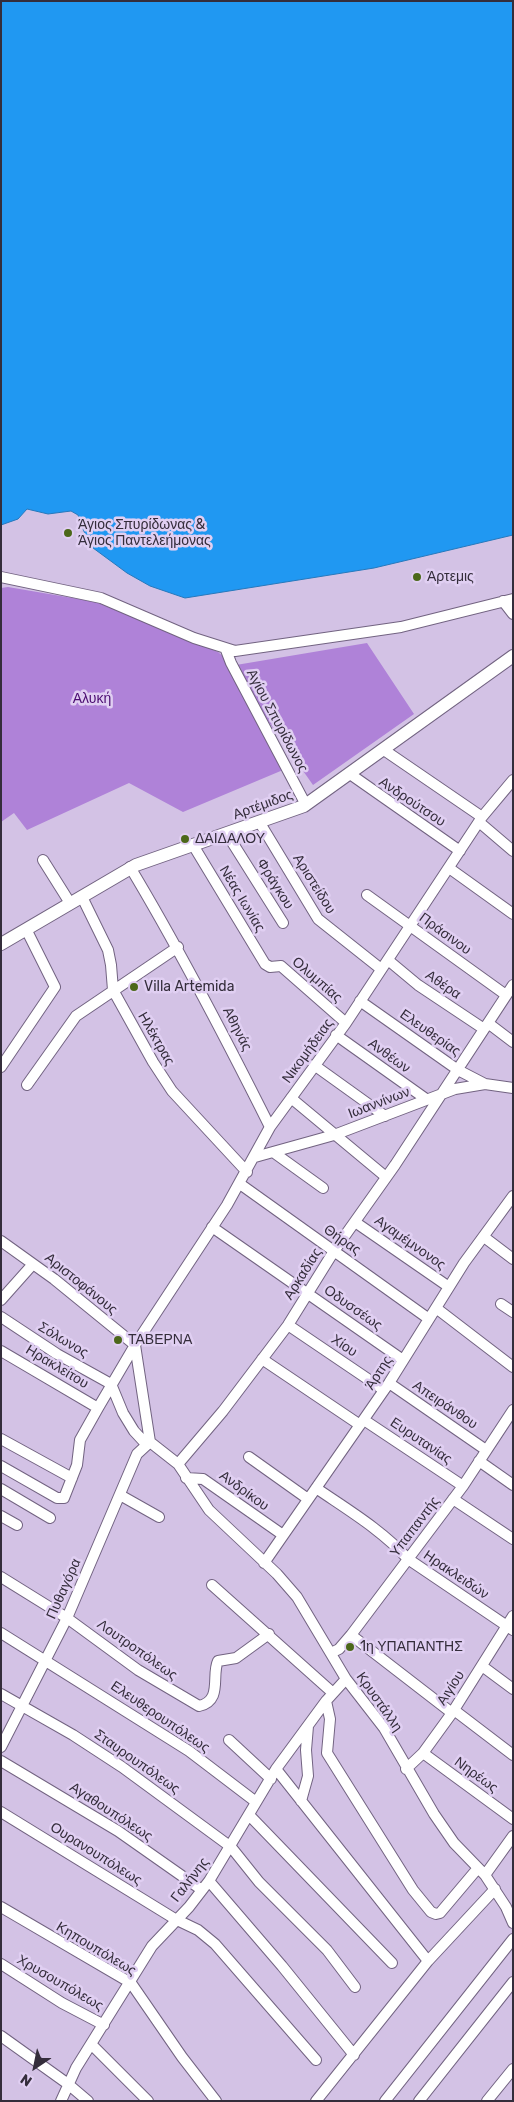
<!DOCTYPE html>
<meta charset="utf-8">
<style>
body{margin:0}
#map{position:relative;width:514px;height:2102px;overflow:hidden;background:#d3c2e5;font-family:Rubik,sans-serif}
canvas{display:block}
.frame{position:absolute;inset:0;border:2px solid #342d3b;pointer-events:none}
.north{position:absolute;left:10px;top:2042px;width:50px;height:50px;-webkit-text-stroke:4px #e0cff2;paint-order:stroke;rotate:214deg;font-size:14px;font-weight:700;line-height:20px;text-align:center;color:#342d3b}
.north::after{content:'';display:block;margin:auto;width:18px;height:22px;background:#342d3b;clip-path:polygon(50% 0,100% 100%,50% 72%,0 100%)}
</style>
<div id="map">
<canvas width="514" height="2102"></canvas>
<div class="frame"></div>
<div class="north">N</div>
</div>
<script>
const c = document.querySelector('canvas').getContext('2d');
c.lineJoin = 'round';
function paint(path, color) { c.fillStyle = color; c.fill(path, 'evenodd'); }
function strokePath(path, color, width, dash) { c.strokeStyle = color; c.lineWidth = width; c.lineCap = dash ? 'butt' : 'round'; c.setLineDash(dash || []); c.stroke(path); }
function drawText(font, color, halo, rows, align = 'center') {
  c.font = font + ' Rubik,sans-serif'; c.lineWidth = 5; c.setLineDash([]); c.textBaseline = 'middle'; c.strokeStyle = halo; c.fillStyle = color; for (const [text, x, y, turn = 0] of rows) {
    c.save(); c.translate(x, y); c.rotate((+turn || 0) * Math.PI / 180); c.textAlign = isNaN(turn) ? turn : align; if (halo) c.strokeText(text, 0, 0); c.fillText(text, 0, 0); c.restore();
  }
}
const green = new Path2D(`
 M8,587L96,602L218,652L224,657L283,770L183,812L129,783L27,830L14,813L1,822V588Z
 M367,643L414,714L313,785L268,721L236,665Z`);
const water = new Path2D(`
 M1,1H513V535L374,568L185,598L150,586L127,573L89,545L78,515L71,511L48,514L27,509L18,519L1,525Z`);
const minor = new Path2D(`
 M1,577L101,598L194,638L235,651L401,627L513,599
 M503,601L513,614
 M226,650L231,663L306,805
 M384,750L482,817
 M350,774L460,851
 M479,822L513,851
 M260,823L318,919L381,969
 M227,834L283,923
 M193,845L265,964L270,967L281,966L346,1023
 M43,860L70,903
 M130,867C181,952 226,1039 270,1127
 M449,868L513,914
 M367,895L506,995
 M82,897L108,950L111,965L113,990L153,1062L172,1091L247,1172
 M388,960L418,985L484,1029
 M360,1001L458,1070L485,1084
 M488,1023L513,1042
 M336,1035L426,1099
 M314,1065L385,1116
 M1,1067L55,987L27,931
 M27,1085L76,1016L178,947
 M291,1098L386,1177
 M273,1152L323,1188
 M255,1157L334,1135L455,1089L485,1084L513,1088
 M240,1184L429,1319
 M355,1222L449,1287
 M212,1227L403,1360
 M484,1237L513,1259
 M1,1241L54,1279L135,1345L150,1442
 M1,1300L33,1264
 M501,1304L513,1312
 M436,1308L513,1367
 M1,1317L57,1354L111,1384L123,1413L134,1431L146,1444
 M288,1325L384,1390
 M1,1351L98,1408
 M262,1359L360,1425
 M389,1383L486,1450
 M364,1420L463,1486
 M1,1439L72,1478
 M150,1442L178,1464L209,1510L277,1574L297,1597L346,1679L384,1728L434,1814L454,1843L485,1875L506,1907L513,1923
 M249,1457L308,1499
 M479,1461L513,1485
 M178,1464L223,1411L288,1325L334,1251L395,1165L513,985
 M1,1466L57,1498H64L77,1465L80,1440L98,1408L135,1345L227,1205L270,1127L346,1023L482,817L513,780
 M186,1478L203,1479L283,1535
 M316,1488C348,1510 382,1530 408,1559L513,1630
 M1,1489L50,1518
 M120,1495L159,1517
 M453,1499L513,1539
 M1,1516L17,1525
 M264,1563L389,1383L464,1263L513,1196
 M1,1577L67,1618L138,1670L199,1706C223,1701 211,1675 218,1661L236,1658L269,1634
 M212,1585L333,1693
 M1,1633L189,1751L256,1802
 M351,1635L452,1713
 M331,1653L339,1649L351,1635L463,1486L513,1410
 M482,1666L513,1689
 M1,1694L73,1735L122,1767L231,1847L259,1882L327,1950L355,1987
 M326,1701L330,1719L327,1753L413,1890L431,1912L436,1914L440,1913L478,1868
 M454,1710L513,1755
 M229,1740L271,1779
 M1,1747L67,1618L137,1454L150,1442
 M423,1753L513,1819
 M1,1761L118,1831L202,1890
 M276,1769L428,1961
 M406,1769L423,1753L452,1713L513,1616
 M301,1801L308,1776L306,1750L308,1726
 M1,1812L175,1919L198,1930L215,1944L316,2060
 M249,1815L392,1963
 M485,1875L513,1836
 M209,1881L282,1966L354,2055
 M1,1907L131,1983L182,2057L216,2101
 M1,1964L62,2003L104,2025
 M1,2036L68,2084L88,2101
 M92,2045L148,2101
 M61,2101L76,2068L152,1946L189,1907L209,1881L276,1769L326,1701L346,1679
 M316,2101L428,1961L495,1889
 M385,2101L513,1939
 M419,2101L513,1982
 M487,2101L513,2069`);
const major = new Path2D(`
 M1,944L136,865L304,806L513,656`);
const markers = [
 [68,533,5,"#4c681a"],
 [417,577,5,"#4c681a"],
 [185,839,5,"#4c681a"],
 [134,987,5,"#4c681a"],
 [118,1340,5,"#4c681a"],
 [350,1647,5,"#4c681a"]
];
const poiNames = [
 ["Άγιος Σπυρίδωνας &",78,525],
 ["Άγιος Παντελεήμονας",78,541],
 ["Άρτεμις",427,577],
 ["ΔΑΙΔΑΛΟΥ",195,839],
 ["Villa Artemida",144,987],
 ["ΤΑΒΕΡΝΑ",128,1340],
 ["1η ΥΠΑΠΑΝΤΗΣ",360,1647]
];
const parkNames = [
 ["Αλυκή",92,699]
];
const streetNames = [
 ["Αγίου Σπυρίδωνος",277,721,62],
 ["Ανδρούτσου",412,802,34],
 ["Αρτέμιδος",263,805,-20],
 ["Φράγκου",275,884,58],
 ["Αριστείδου",314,884,58],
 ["Νέας Ιωνίας",242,899,59],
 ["Πράσινου",445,934,36],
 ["Ολυμπίας",317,980,41],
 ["Αθέρα",443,985,34],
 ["Αθηνάς",237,1029,63],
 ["Ελευθερίας",430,1033,35],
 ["Ηλέκτρας",156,1039,60],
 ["Νικομήδειας",308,1051,-54],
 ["Ανθέων",389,1056,36],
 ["Ιωαννίνων",379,1103,-21],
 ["Θήρας",342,1240,35],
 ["Αγαμέμνονος",410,1243,35],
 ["Αρκαδίας",303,1274,-58],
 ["Αριστοφάνους",81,1284,39],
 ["Οδυσσέως",353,1308,35],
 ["Σόλωνος",63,1340,31],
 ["Χίου",344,1346,34],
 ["Ηρακλείτου",57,1367,31],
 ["Άρτης",379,1373,-57],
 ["Απειράνθου",445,1405,34],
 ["Ευρυτανίας",421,1441,34],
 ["Ανδρίκου",244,1491,36],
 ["Υπαπαντής",415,1527,-53],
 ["Ηρακλειδών",456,1575,34],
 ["Πυθαγόρα",64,1589,-66],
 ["Λουτροπόλεως",137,1650,35],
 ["Αιγίου",451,1688,-57],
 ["Κρυστάλλη",379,1702,55],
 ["Ελευθερουπόλεως",160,1717,34],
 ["Σταυρουπόλεως",137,1762,35],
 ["Νηρέως",476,1775,36],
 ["Αγαθουπόλεως",111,1812,33],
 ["Ουρανουπόλεως",96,1854,32],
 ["Γαλήνης",190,1880,-52],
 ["Κηπουπόλεως",96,1949,31],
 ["Χρυσουπόλεως",60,1983,30]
];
paint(green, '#af82d8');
paint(water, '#2098f2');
strokePath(water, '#2678bb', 1);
strokePath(minor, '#726381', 12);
strokePath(major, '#726381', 14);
strokePath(minor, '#fff', 10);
strokePath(major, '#fff', 12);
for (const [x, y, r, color] of markers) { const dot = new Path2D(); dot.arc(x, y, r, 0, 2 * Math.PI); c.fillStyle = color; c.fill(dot); strokePath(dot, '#e0cff2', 2); }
drawText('14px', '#342d3b', '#e0cff2', poiNames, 'left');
drawText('14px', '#4b0c71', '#e0cff2', parkNames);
drawText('14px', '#342d3b', '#e0cff2', streetNames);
</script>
